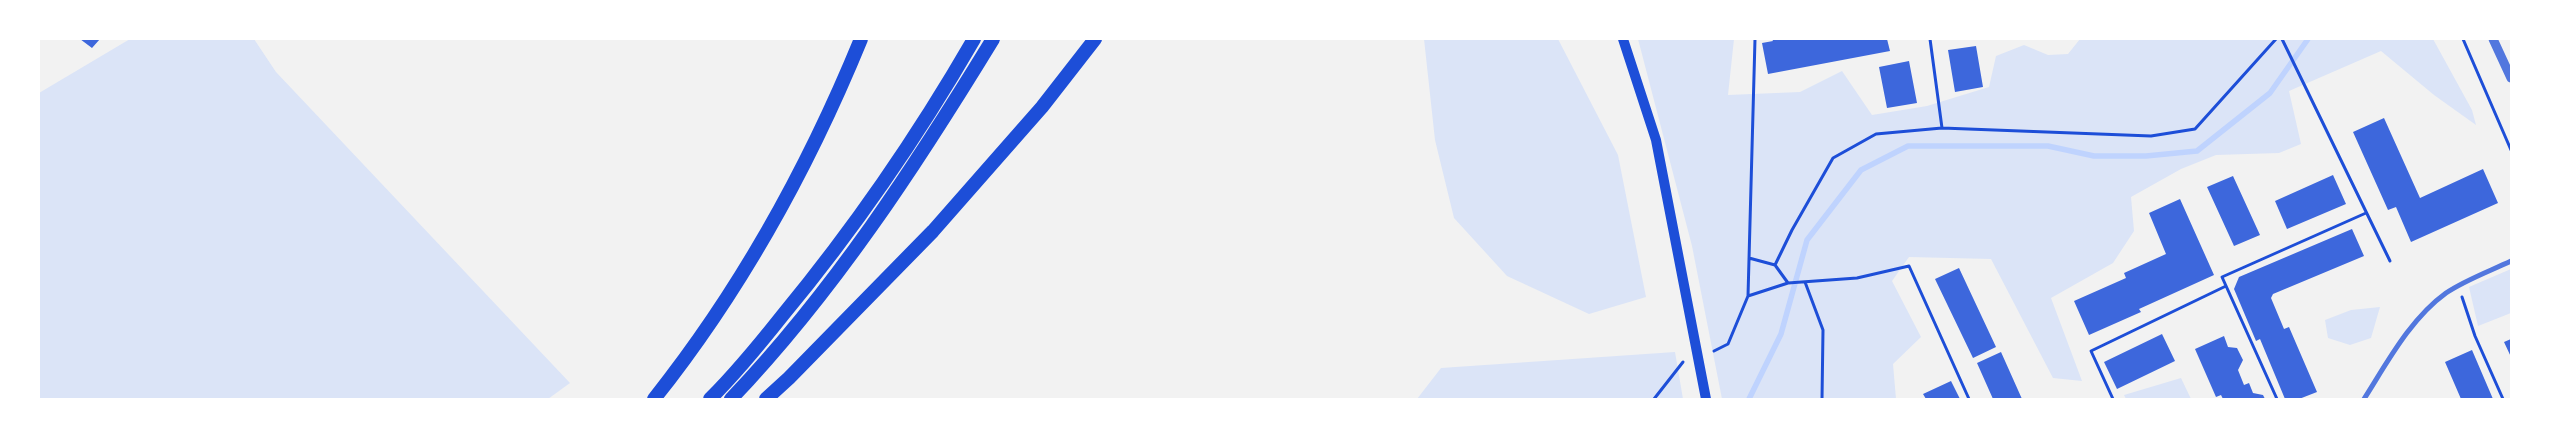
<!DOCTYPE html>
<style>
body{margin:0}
#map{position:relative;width:2550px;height:438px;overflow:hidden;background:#f2f2f2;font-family:"PT Sans Narrow",sans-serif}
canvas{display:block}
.frame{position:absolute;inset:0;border:40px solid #fff;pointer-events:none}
</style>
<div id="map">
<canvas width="2550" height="438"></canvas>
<div class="frame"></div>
</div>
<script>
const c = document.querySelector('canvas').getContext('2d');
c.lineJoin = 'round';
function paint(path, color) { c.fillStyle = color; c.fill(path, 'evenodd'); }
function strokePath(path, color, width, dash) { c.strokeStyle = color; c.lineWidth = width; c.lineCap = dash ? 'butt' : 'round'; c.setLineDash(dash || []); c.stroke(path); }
const green = new Path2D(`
 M130,39H254L276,72L570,383L548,399H39V93Z
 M1424,39H1558L1618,155L1646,297L1589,314L1507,276L1454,218L1435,140Z
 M1638,39H1734L1728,95L1800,92L1842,71L1872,115L1927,106L1989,87L1996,56L2024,45L2048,55L2068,54L2080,39H2433L2472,110L2476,125L2434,95L2381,51L2289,91L2301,144L2279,153L2216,155L2181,169L2131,197L2134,231L2113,263L2051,298L2082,381L2053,378L1991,259L1909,257L1892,281L1921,337L1893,364L1896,399H1722L1692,246Z
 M2511,269V313L2478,326L2469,287Z
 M2380,307L2371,338L2350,345L2328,338L2325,320L2351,310Z
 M1675,352L1683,399H1417L1441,368Z
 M2181,378L2191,399H2126L2124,395Z`);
const stream = new Path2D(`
 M1749,399L1781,334L1807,240L1861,170L1908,146H2048L2094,156H2146L2197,151L2270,93L2308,39`);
const building = new Path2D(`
 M80,39H100L92,48Z
 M1772,39H1887L1890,51L1768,74L1762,43L1773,41Z
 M1976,46L1983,87L1955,92L1948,50Z
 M1909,61L1917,103L1887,108L1879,67Z
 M2384,118L2420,198L2483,169L2498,203L2411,242L2396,207L2388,210L2353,132Z
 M2333,175L2346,204L2287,229L2275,201Z
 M2233,176L2260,235L2234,246L2207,187Z
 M2180,199L2214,275L2139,309L2141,312L2089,335L2074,301L2126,278L2124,273L2166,254L2149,213Z
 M2352,229L2364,256L2273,294L2271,298L2284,329L2289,327L2317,392L2299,399H2285L2260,339L2256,341L2234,289L2239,277Z
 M1959,268L1996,347L1973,358L1935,279Z
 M2162,334L2175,361L2117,389L2104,362Z
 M2224,336L2228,347L2237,348L2243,360L2238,370L2244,385L2249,383L2253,393L2263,395L2265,399H2223L2221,395L2216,397L2195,349Z
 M2511,339V357L2504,342Z
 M2472,350L2493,399H2461L2445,362Z
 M2001,352L2022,399H1993L1977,363Z
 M1951,381L1960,399H1926L1923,394Z`);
const path = new Path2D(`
 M1930,39L1942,128
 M2282,39L2390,261
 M2463,39L2511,150
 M1749,258L1775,265L1788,283
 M1775,265L1792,230L1833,158L1876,134L1942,128L2151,136L2195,129L2276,39
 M1805,282L1823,330L1822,399
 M1748,296L1788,283L1857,278L1909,266L1969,399
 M2462,297L2475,336L2503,399
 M1714,351L1728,344L1748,296L1755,39
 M1654,399L1683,362
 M2113,399L2091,351L2226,286
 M2277,399L2222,277L2366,213`);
const minor = new Path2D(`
 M2364,399C2387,363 2410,319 2446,293C2465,280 2490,271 2511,261`);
const tertiary = new Path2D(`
 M2493,39L2511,78`);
const secondary = new Path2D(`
 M1623,39L1656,140L1706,399`);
const trunk = new Path2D(`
 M654,399C740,291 809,166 861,39
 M710,399C736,373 759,345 782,316C854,229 918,136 974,39
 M731,399C834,291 916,165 993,39
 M766,399L789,378L933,231L1042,107L1095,39`);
paint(green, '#dbe4f7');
strokePath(stream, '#bfd3fe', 5.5);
paint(building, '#3d67dc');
strokePath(path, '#1d4ed8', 3);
strokePath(minor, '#5277de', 5);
strokePath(tertiary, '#5277de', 9);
strokePath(secondary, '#1d4ed8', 10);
strokePath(trunk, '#1d4ed8', 14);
</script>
